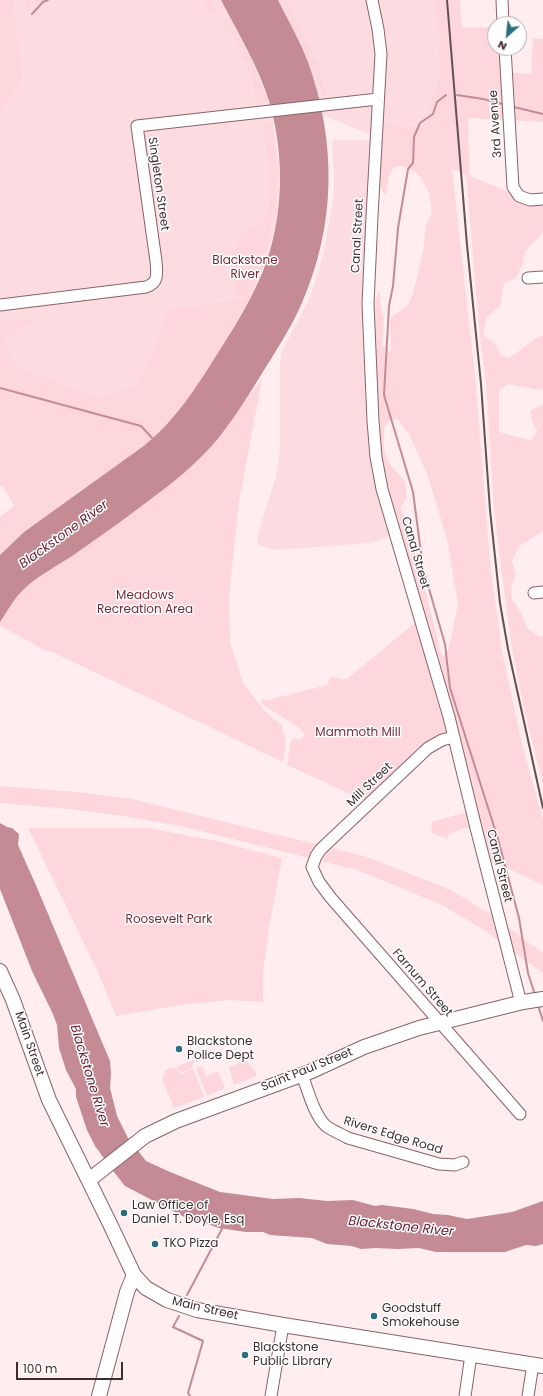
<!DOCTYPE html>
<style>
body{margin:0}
#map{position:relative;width:543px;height:1396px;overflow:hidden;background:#ffedef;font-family:Poppins,sans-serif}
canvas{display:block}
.north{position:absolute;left:487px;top:16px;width:40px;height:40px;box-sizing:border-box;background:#fff;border:1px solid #b2abac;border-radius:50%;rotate:207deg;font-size:11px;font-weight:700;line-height:16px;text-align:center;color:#3e2d2f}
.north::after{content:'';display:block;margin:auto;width:14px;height:18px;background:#2a6d7f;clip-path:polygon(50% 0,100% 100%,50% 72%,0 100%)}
.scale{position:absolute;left:16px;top:1362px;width:107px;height:18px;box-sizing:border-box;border:2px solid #3e2d2f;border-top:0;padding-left:5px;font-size:12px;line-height:14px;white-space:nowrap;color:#3e2d2f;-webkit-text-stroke:3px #fff;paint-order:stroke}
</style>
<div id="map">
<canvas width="543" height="1396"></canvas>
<div class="north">N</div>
<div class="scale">100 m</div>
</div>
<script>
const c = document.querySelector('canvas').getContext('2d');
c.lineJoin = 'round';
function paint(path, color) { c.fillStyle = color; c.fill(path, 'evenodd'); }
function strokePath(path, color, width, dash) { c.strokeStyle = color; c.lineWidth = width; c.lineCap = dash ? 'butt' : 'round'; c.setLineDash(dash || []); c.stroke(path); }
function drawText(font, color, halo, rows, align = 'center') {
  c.font = font + ' Poppins,sans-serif'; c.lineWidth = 3; c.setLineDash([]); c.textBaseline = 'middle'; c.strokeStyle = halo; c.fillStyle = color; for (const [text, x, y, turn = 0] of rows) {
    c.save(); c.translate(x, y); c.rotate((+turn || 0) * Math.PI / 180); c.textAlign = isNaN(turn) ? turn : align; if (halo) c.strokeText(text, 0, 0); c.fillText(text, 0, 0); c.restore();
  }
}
const built = new Path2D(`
 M13,0H221L253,63L268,100L273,120L279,164V189L278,208L275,228L267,259L253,294L225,302L166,309L163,326L145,368L136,384L102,399L17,367L10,354L6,336L36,319L0,321V114L23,79Z
 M278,0H433L438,33L440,69L428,113L426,128L379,123L378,138L323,115L316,87L299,42Z
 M332,140H370L367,211L363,268L366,415L371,464L375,484L386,525L390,536L378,541L359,544L274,550L260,546L257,542V538L276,476L278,463L280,447V364L282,351L311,295L324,251L334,192V179Z`);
const green = new Path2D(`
 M0,0H13L23,79L0,114Z
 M24,0H45L26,11Z
 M203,0H210L216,9L234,26L253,63L268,100L259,104L250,75L236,41L216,9L211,14Z
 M280,0L288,1L317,63L327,96L322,95L314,72Z
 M433,0H460L462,28L495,27V48H503L505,72L531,74L533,38L543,39V122L468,118L470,176L543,206V231L539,238L532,243L525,252L523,263L516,278L504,283L500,306L487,317L483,335L494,343L501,355L509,358L538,337L543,335V389L540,390L508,384L499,390V432L525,439L532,440L537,431L532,421L531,410L543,405V530L542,532L519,546L512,561L516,574L511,589L512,599L522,614L526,627L539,637L543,636V784L524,709L512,648L501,568L494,508L486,384L480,336L466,175L452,169L476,386L490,563L502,651L522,744L543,820V885L484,857L477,829L464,828L449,834L447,839L432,833L431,822L471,811L455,740H442L370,803L287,765L290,745L292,739H300L305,735L298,727L263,705L261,699L268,700L327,685L331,676L341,679H347L416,622L381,480L372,313L375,302L380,290V304L384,319L382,345L391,352L390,320L394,315L408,305L413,294L423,251L426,226L432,212L429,193L422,179L416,172L402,166L394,167L389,176L386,196L379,185V123L426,128L428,113L440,69L438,33ZM397,419L409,434L427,474L447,539L458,605L448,651L444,656L441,654L420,568L401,508L407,497L405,482L388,462L384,447V427L389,421Z
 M272,123L277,166V194L271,231L258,276L248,295L253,294C240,317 226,339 212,362C193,393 174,422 145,445L24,532L0,555V517L14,506L4,487L0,486V321L37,318L14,334L6,336L10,354L17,367L101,398L136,384L145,368L163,326L166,309L225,302L239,298L228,266L241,237L267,217C273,182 270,158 262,124Z
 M262,379L239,502L229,596L230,642L243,683L264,710L282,726L286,741L283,762L50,651L49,652L34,645V644L0,626V623L14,600L29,582L240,407Z
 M0,786L77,792L132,799L364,856L451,890L491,915L543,953V973L484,930L442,905L357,870L181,826L123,816L69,809L0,803Z
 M28,828H148L216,841L282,858L269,927L263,973V1002L230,1000L181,1005L116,1016L96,968Z
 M243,1055L249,1064L256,1072V1076L234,1085L229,1067L244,1061L243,1056Z
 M194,1060V1062L191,1069L180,1073L177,1066Z
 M202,1066L206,1076L218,1071L225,1088L207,1096L196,1068Z
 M170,1067L172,1069L177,1068L180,1075L193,1069L204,1097L174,1108L162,1079L165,1071Z`);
const water = new Path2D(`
 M221,0H278C288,20 300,41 308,62C337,143 336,226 301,305C290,330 275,352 261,375C249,394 237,414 223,432C208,452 188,470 168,486C137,510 105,533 72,556C57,566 34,578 22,591C13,600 7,612 0,622V555L24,532L145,445C178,418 199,383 221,348C237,323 252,298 263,271C284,218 285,155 269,101C258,66 238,33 221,0Z
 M0,823L7,827L12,828L19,834L18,845L35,883L110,1061L111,1073L110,1088L117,1116L128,1138L146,1161L170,1172L220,1192L273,1199L299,1198L327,1201L353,1200L375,1206L382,1205L413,1209L433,1214L448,1215L467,1219L512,1212L543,1201V1244L536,1246L526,1245L505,1252H436L419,1248L398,1249L375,1248L361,1249L352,1246L327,1244L312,1238L270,1235L263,1232H246L219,1228L201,1222L192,1221L125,1186L117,1176L95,1146L87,1130L76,1097V1089L66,1070L59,1048L57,1025L53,1014L32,971L0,889Z`);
const stream = new Path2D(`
 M32,14L43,2L48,0
 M446,95L437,102L433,114L420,123L414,137L413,163L408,169L398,228L393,286L389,306L384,395L413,492L423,568L445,644L450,688L498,839L519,918L528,973L535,995
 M457,95L483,99L502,104
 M514,107L543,114
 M0,388L141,426L154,440
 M538,1005L543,1021
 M187,1295L223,1227
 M179,1316L173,1327L203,1341L188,1393L190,1396`);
const minor = new Path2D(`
 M372,0L378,29L381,54L372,216L368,304L373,421L376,457L382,489L449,717L476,828L521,1003
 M502,0L503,24
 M505,48L513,187L519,196L530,200L543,199
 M528,278L543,277
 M0,305L146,287C159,283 157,273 156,261L137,126L378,99
 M534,593L543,592
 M454,737L442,740L428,748L321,849L316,856L312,867L319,882L331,898L520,1114
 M302,1075C308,1090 314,1115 326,1126C333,1131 341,1134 348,1138L439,1164L455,1165L463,1162
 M271,1396L283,1325
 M465,1396L471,1355
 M528,1396L533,1364`);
const major = new Path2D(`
 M0,971L13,1000L49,1100L110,1224L134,1275L146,1288L167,1300L197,1310L283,1325L543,1366
 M89,1180L145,1136L176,1121L312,1071L364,1047L419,1028L523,1002L543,999
 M99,1396L127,1292L134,1275`);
const rail = new Path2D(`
 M447,0L467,245L481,384L490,510L500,603L508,649L543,808`);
const markers = [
 [179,1049,4,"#2a6d7f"],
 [124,1213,4,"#2a6d7f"],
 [155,1244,4,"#2a6d7f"],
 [374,1316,4,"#2a6d7f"],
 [245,1355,4,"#2a6d7f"]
];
const streetNames = [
 ["3rd Avenue",496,124,-94],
 ["Singleton Street",158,184,82],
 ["Canal Street",358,236,-87],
 ["Canal Street",415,553,74],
 ["Mill Street",370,785,-44],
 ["Canal Street",499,866,76],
 ["Farnum Street",422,983,49],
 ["Main Street",29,1044,71],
 ["Saint Paul Street",307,1070,-22],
 ["Rivers Edge Road",393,1136,17],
 ["Main Street",205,1309,13]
];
const parkNames = [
 ["Blackstone",245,261],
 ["River",245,275],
 ["Meadows",145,596],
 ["Recreation Area",145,610],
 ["Mammoth Mill",358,733],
 ["Roosevelt Park",169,920]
];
const poiNames = [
 ["Blackstone",187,1042],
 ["Police Dept",187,1056],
 ["Law Office of",132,1206],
 ["Daniel T. Doyle, Esq",132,1220],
 ["TKO Pizza",163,1244],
 ["Goodstuff",382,1309],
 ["Smokehouse",382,1323],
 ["Blackstone",253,1348],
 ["Public Library",253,1362]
];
const waterNames = [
 ["Blackstone River",64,535,-36],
 ["Blackstone River",89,1076,73],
 ["Blackstone River",401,1227,6]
];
paint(built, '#fcdce1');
paint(green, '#fed7dd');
paint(water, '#c48b94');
strokePath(stream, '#c48b94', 2);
strokePath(minor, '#886268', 13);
strokePath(major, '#886268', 16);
strokePath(minor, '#fff', 11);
strokePath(major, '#fff', 14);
strokePath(rail, '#625153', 2);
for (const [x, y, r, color] of markers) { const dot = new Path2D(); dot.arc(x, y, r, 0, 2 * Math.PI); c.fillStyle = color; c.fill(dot); strokePath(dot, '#fff', 1.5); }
drawText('12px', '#3e2d2f', '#fff', streetNames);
drawText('12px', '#722b3b', '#fff', parkNames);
drawText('12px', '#3e2d2f', '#fff', poiNames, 'left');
drawText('italic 13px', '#672133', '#fff', waterNames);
</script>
